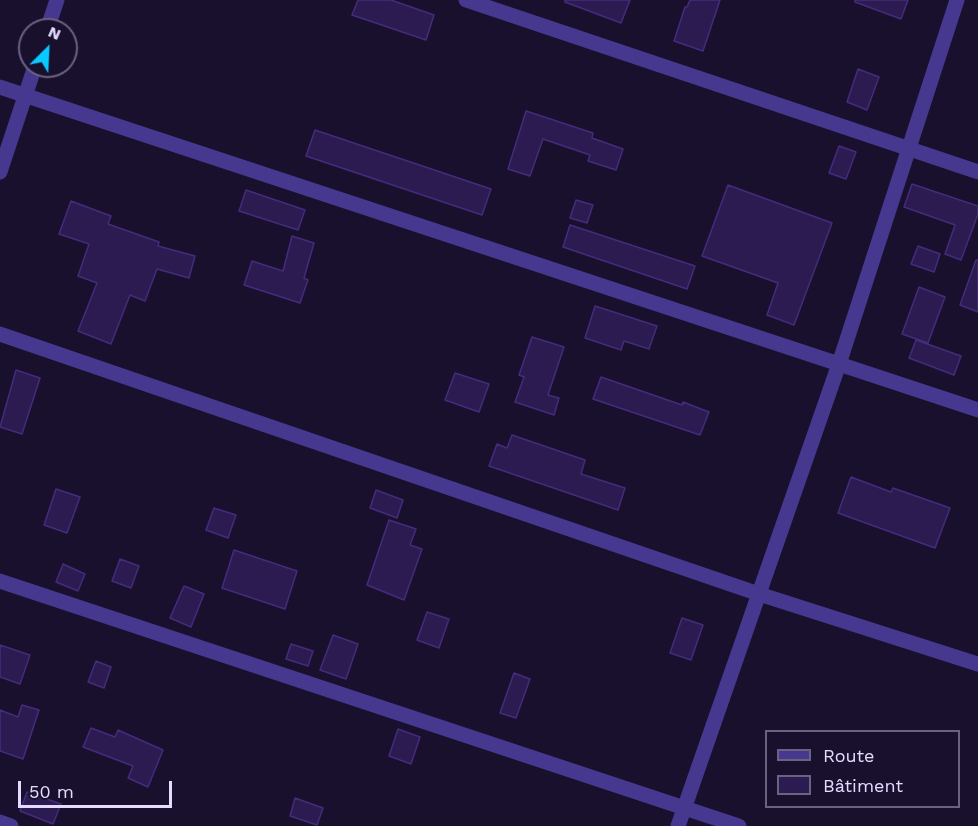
<!DOCTYPE html>
<meta charset="utf-8">
<style>
body{margin:0}
#map{position:relative;width:978px;height:826px;overflow:hidden;background:#18102d;font-family:"Work Sans",sans-serif}
canvas{display:block}
.legend{position:absolute;left:765px;top:730px;width:195px;height:78px;box-sizing:border-box;background:#18102d;border:2px solid #6a6281;margin:0;padding:8px 10px;list-style:none;font-size:18px;color:#e4dcff}
.legend li{display:flex;align-items:center;gap:12px;height:30px}
.legend b{width:30px;border:2px solid #6a6281}
.north{position:absolute;left:18px;top:18px;width:60px;height:60px;box-sizing:border-box;background:#18102d;border:2px solid #6a6281;border-radius:50%;rotate:24deg;font-size:16px;font-weight:700;line-height:24px;text-align:center;color:#e4dcff}
.north::after{content:'';display:block;margin:auto;width:21px;height:27px;background:#08caff;clip-path:polygon(50% 0,100% 100%,50% 72%,0 100%)}
.scale{position:absolute;left:18px;top:781px;width:154px;height:27px;box-sizing:border-box;border:3px solid #e4dcff;border-top:0;padding-left:8px;font-size:18px;line-height:21px;white-space:nowrap;color:#e4dcff;-webkit-text-stroke:4px #18102d;paint-order:stroke}
</style>
<div id="map">
<canvas width="978" height="826"></canvas>
<ul class="legend">
<li><b style="height:8px;background:#46388f"></b>Route</li>
<li><b style="height:16px;background:#2c1b50"></b>Bâtiment</li>
</ul>
<div class="north">N</div>
<div class="scale">50 m</div>
</div>
<script>
const c = document.querySelector('canvas').getContext('2d');
c.lineJoin = 'round';
function paint(path, color) { c.fillStyle = color; c.fill(path, 'evenodd'); }
function strokePath(path, color, width, dash) { c.strokeStyle = color; c.lineWidth = width; c.lineCap = dash ? 'butt' : 'round'; c.setLineDash(dash || []); c.stroke(path); }
const building = new Path2D(`
 M358,0H391L434,15L426,40L352,15Z
 M565,0H630L621,23L565,2Z
 M690,0H720L703,51L674,41L685,7H687Z
 M855,0H908L901,19L855,2Z
 M858,69L879,77L867,110L847,102Z
 M526,111L593,133L592,138L623,149L616,170L588,161L590,155L543,139L530,176L508,169Z
 M315,130L491,189L482,215L306,156Z
 M839,146L856,152L846,179L829,173Z
 M912,184L978,206V214L961,260L945,254L955,225L904,207Z
 M728,185L832,223L794,325L767,315L778,283L702,256Z
 M246,190L305,210L298,230L239,211Z
 M576,200L593,205L587,223L570,218Z
 M71,201L111,216L108,224L159,242L158,246L195,256L189,278L157,269L145,301L130,295L111,344L78,331L97,283L78,276L89,244L59,234Z
 M570,225L695,266L687,289L563,247Z
 M292,236L314,243L304,278L308,280L300,303L244,285L252,261L283,271Z
 M918,246L940,254L934,272L911,264Z
 M976,260H978V312L960,305Z
 M919,287L945,297L928,343L902,334Z
 M595,306L657,326L649,349L624,341L621,350L585,338Z
 M532,337L564,347L548,395L559,398L554,415L515,402L524,377L519,375Z
 M916,340L961,356L954,375L909,358Z
 M16,370L40,378L22,434L0,427Z
 M455,373L489,384L479,412L445,400Z
 M601,377L682,405L683,402L709,412L700,435L593,399Z
 M512,435L585,460L581,474L625,488L618,510L489,466L497,444L507,448Z
 M851,477L891,492L893,488L950,508L935,548L838,513Z
 M56,489L80,497L67,533L44,525Z
 M376,490L403,500L397,518L370,508Z
 M214,508L236,515L228,538L206,530Z
 M389,520L416,529L410,545L422,549L404,600L367,585Z
 M234,550L297,571L285,609L222,588Z
 M120,559L139,566L131,588L112,581Z
 M63,564L85,574L78,591L56,582Z
 M184,586L204,594L191,627L170,618Z
 M427,612L449,619L439,648L417,640Z
 M682,618L703,625L691,660L670,653Z
 M333,635L358,644L346,679L320,670Z
 M291,644L313,651L308,666L286,659Z
 M0,645L30,655L20,684L0,677Z
 M96,661L111,667L104,688L88,682Z
 M514,673L530,679L516,718L500,713Z
 M22,705L39,710L23,759L0,751V710L18,717Z
 M91,728L115,737L118,730L163,750L148,787L128,778L133,766L83,747Z
 M398,729L420,737L411,764L389,756Z
 M27,792L61,804L53,824L20,811Z
 M295,798L323,808L317,825L290,816Z`);
const street = new Path2D(`
 M466,0L978,172
 M47,30L57,0
 M0,87L978,410
 M0,172L35,66
 M0,334L759,594L978,664
 M0,581L739,826
 M0,822L11,826
 M678,826L839,364L957,0`);
paint(building, '#2c1b50');
strokePath(building, '#452b7d', 1.5);
strokePath(street, '#46388f', 15);
</script>
